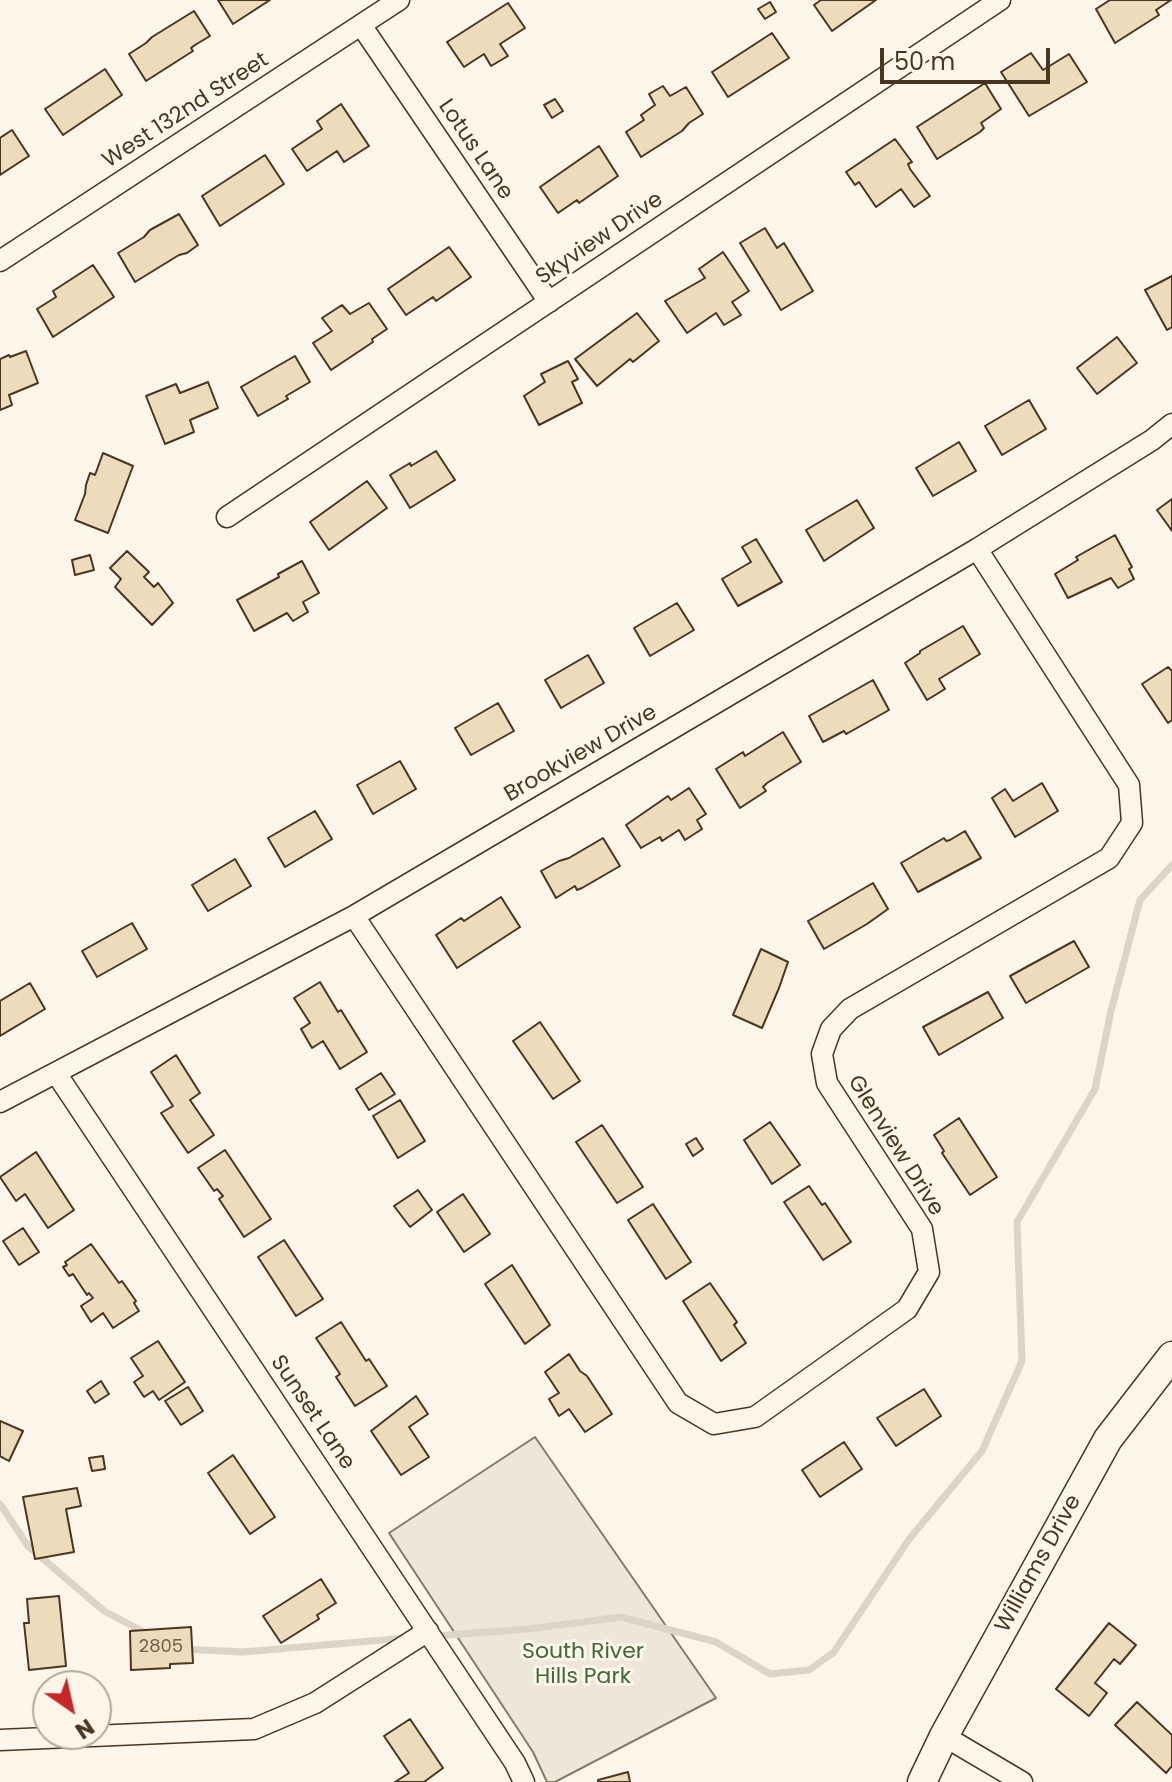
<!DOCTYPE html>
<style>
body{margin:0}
#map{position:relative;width:1172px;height:1782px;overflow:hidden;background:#fbf6e9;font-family:Poppins,sans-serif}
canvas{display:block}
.north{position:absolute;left:32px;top:1670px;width:80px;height:80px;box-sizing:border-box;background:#fbf6e9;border:2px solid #b4a999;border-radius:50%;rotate:146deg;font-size:22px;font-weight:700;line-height:32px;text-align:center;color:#4a3520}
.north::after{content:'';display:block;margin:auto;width:28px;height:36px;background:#c62828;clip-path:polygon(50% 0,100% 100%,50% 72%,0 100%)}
.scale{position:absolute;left:880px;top:48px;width:170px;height:36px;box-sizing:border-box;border:4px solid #4a3520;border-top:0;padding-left:10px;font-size:24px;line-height:28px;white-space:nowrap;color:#4a3520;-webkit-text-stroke:6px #fbf6e9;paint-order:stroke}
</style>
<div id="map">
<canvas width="1172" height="1782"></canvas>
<div class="north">N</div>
<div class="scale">50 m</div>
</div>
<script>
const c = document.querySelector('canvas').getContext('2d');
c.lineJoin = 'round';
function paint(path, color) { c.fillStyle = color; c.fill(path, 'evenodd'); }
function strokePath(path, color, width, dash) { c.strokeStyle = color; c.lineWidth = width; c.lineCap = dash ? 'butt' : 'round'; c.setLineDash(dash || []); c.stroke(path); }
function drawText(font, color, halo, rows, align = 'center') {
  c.font = font + ' Poppins,sans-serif'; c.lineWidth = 6; c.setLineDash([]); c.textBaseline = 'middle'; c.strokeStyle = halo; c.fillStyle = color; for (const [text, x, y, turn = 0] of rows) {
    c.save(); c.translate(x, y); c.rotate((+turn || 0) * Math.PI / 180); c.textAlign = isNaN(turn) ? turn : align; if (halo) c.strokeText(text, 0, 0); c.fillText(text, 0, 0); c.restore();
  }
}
const green = new Path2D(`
 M535,1437L716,1698L555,1782H547L533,1752L389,1533Z`);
const stream = new Path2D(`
 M0,1504L28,1546L104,1611L150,1635
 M435,1636L528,1629L621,1617L716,1642L770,1674L809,1670L834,1652L910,1538L982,1451L1022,1361L1017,1222L1095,1089L1111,1011L1140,900L1172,865
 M183,1649L243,1652L406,1638`);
const building = new Path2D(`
 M218,0H270L233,24Z
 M821,0H876L832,31L814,5Z
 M1110,0H1171L1156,10L1159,15L1115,43L1096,9Z
 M770,2L776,12L765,19L758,9Z
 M508,3L525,28L500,44L508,56L491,66L484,54L464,67L447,42Z
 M194,11L210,36L195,45L191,48L193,51L146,81L129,54L146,43L152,37Z
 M772,33L789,58L728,97L712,72Z
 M1031,53L1043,70L1069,54L1087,82L1029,116L1001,72Z
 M105,69L122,95L63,135L45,109Z
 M985,83L1001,109L981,123L984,128L980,132L937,159L917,127Z
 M663,86L670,96L686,87L703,114L689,123L682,131L641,157L626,132L644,120L641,115L655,105L649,94Z
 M555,99L563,111L552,118L544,105Z
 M341,104L369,146L344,162L337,151L307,171L292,149L322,129L317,121Z
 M12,130L29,156L0,175V138Z
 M895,139L912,162L908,164L910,169L930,196L914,207L901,189L876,207L859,182L855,185L846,172Z
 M599,146L618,176L579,203L577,200L558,213L540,187Z
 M265,155L284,184L220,226L202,196Z
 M179,214L198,245L187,253L179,255L135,282L118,253L144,237L150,230Z
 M765,228L777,248L784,243L813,291L781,310L740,243Z
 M449,247L471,277L436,301L433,297L406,315L388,289Z
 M723,252L749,291L732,302L741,315L724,325L716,313L687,333L665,301L705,278L699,269Z
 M93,265L114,297L53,337L37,309L56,297L53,291Z
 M1172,276V327L1167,330L1145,290Z
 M369,303L387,329L372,339L373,342L331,370L313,343L332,331L322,318L342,305L350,314Z
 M637,313L659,341L633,362L630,359L597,386L575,359Z
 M1117,337L1137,363L1097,394L1077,368Z
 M26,351L38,383L9,395L12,405L0,410V359L9,355L10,357Z
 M295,356L310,382L286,396L288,399L258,416L241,387Z
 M568,361L578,379L572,382L582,403L539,425L524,396L545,382L541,374Z
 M208,382L218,408L190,420L194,432L165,444L146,396L176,384L180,393Z
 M1029,400L1046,429L1002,455L985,426Z
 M959,442L976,471L933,496L916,468Z
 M436,451L455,480L410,508L390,475L410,463L411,466Z
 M103,453L133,466L108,533L75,520L85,494L86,485L90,473L95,475Z
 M367,481L387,508L329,550L310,522Z
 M1172,499V531L1157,510Z
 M857,500L874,528L824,561L806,530Z
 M1115,535L1132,567L1129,569L1134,579L1118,588L1111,578L1068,598L1055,574L1078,560L1076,557Z
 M756,539L782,582L738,606L722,579L751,562L742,547Z
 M127,551L149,572L144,577L154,587L158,583L173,603L152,625L115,587L121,579L110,568Z
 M90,555L94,570L75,575L72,560Z
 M302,561L319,593L303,602L308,612L293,621L287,613L254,631L237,600L279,577L278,574Z
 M677,603L694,630L650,656L634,628Z
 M963,626L980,654L939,679L945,689L927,700L905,663L920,653V651Z
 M588,655L604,683L561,708L545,680Z
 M1168,667L1172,671V720L1168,723L1142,684Z
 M873,680L889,710L848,733L846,734L844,731L823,742L809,716Z
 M498,703L514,731L471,755L455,728Z
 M783,732L801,762L767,783L763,787L766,791L740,808L716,769L743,752L745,756Z
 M400,761L416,789L373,814L357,785Z
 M1042,783L1058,811L1015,837L992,798L1005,789L1013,801Z
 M689,788L706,814L697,820L702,829L685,840L679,830L662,841L660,837L641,848L626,825L668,796L671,800Z
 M315,811L332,839L285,867L268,838Z
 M965,831L981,858L918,892L901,863L944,838L946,841L950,840Z
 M603,838L620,866L582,888L577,890L575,886L556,898L541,871L559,861L569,858Z
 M235,859L251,886L208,911L192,885Z
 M873,883L888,909L867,924L824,949L808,921Z
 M501,897L520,927L457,968L436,935L461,918L464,921Z
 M132,923L147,949L97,977L82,951Z
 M1074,941L1089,967L1026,1003L1010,976Z
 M761,949L788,962L779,988L762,1028L733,1015Z
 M320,982L338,1012L341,1010L367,1052L340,1069L323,1041L312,1048L301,1029L310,1023L294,998Z
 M30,983L45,1009L0,1036V1001Z
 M988,992L1003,1018L939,1055L923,1027Z
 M540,1022L580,1081L553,1099L513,1041Z
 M176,1055L200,1093L190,1100L214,1135L188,1153L161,1113L173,1106L151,1072Z
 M381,1073L395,1094L369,1110L356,1089Z
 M400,1100L425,1141L398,1158L373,1116Z
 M959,1118L997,1177L970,1195L942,1153L944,1151L934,1135Z
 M770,1122L800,1165L772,1184L744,1140Z
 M602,1125L643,1187L617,1203L576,1142Z
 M696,1138L703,1149L693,1156L686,1144Z
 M225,1150L271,1219L244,1237L219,1199L223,1196L217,1189L214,1191L198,1168Z
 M36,1152L74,1210L48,1228L25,1194L16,1201L0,1177Z
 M809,1186L822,1205L825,1203L851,1242L823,1260L784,1202Z
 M418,1190L432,1210L410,1227L394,1206Z
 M463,1194L490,1234L464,1252L437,1212Z
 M653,1204L691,1262L666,1279L628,1220Z
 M23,1228L39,1252L19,1265L3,1241Z
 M284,1240L323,1299L296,1316L258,1257Z
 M91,1244L119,1283L122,1281L136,1301L134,1303L139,1311L113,1328L103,1313L91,1322L81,1306L93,1298L89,1293L87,1295L73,1274L69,1276L63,1267L67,1265L65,1262Z
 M512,1265L550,1325L525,1344L485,1284Z
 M710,1283L737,1322L734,1325L746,1343L721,1361L683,1301Z
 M341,1322L366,1361L369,1359L387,1386L355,1406L336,1377L340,1374L316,1338Z
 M158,1341L185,1382L159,1400L153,1391L144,1397L134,1382L143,1376L131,1358Z
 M569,1354L580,1371L587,1376L612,1414L585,1432L569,1409L559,1416L549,1399L559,1393L545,1372Z
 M101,1381L109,1394L95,1403L87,1391Z
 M188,1387L203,1411L181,1425L165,1401Z
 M924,1389L941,1416L896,1446L877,1418Z
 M416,1396L428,1414L409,1427L429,1457L401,1475L371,1431Z
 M0,1421L23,1431L9,1461L0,1456Z
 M844,1442L862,1469L820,1497L802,1470Z
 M233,1455L275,1517L250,1534L208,1473Z
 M103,1456L105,1469L92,1471L89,1458Z
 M77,1488L81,1506L66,1509L74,1552L35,1559L23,1497Z
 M321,1579L336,1603L317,1615L319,1619L281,1643L263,1616Z
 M59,1596L66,1666L29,1670L24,1623H29L27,1599Z
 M1109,1623L1136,1645L1120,1664L1114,1659L1095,1683L1107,1693L1089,1716L1056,1689Z
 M191,1627L193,1663L170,1664V1668L131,1670L130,1631Z
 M1137,1702L1172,1735V1766L1166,1773L1115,1725Z
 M410,1719L443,1768L424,1782H395L409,1773L384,1736Z
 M628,1772L630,1782H598V1780Z`);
const minor = new Path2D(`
 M361,25L549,302
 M0,261L399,0
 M227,517L1000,0
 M354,916L678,1403L714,1424L755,1417L907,1309L929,1272L922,1229L827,1083L822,1054L831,1029L850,1009L1109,858L1132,823L1129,785L977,549
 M56,1073L515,1763L524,1782
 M0,1102L354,916L977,549L1152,440L1172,424
 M944,1736L1022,1782
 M0,1740L254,1729L315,1703L428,1631`);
const secondary = new Path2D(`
 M922,1782L944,1736L1108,1439L1172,1356`);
const numberNames = [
 ["2805",161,1647]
];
const streetNames = [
 ["West 132nd Street",186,111,-33],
 ["Lotus Lane",475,150,56],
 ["Skyview Drive",600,239,-34],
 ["Brookview Drive",581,754,-30],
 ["Glenview Drive",895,1146,58],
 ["Sunset Lane",312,1413,56],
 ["Williams Drive",1039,1564,-61]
];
const parkNames = [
 ["South River",583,1652],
 ["Hills Park",583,1677]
];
paint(green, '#ede6d9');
strokePath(green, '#887966', 2);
strokePath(stream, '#dcd4c6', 7);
paint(building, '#ecdcbc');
strokePath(building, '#4a3520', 2);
strokePath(minor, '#4a3520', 23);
strokePath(secondary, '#4a3520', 31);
strokePath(minor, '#fbf6e9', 20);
strokePath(secondary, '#fbf6e9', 28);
drawText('18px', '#725f47', null, numberNames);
drawText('22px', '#4a3520', '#fbf6e9', streetNames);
drawText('22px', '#436837', '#fbf6e9', parkNames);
</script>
